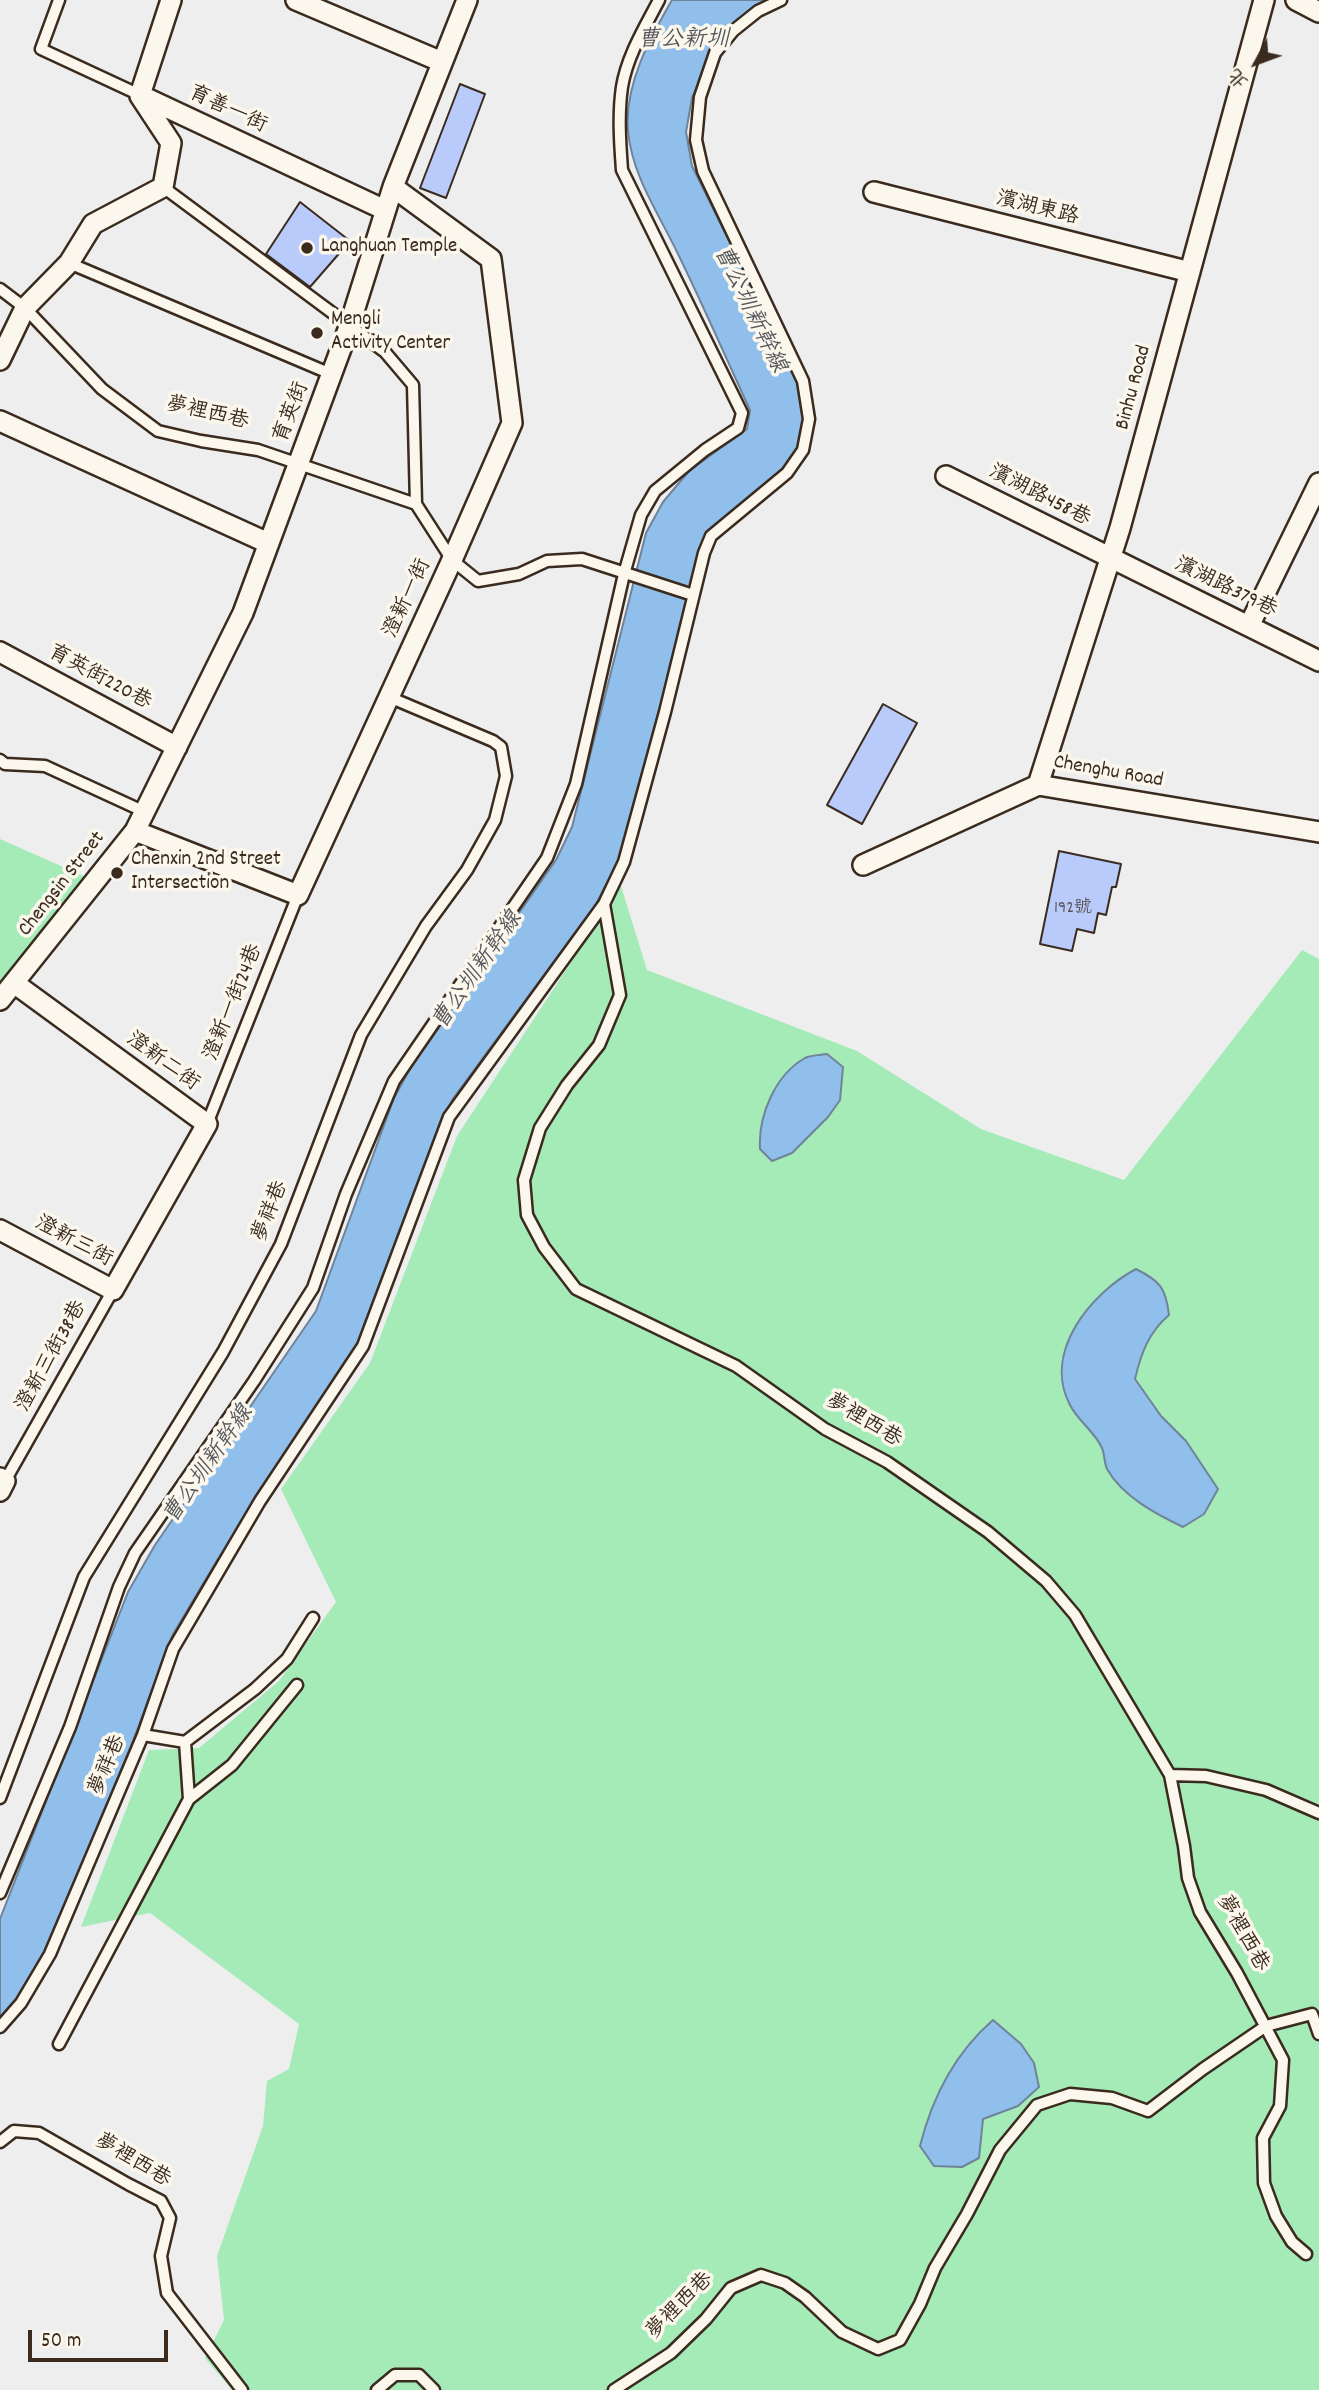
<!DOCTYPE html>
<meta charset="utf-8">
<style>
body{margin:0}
#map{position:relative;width:1319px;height:2390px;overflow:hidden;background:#eeeeef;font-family:Dekko,"LXGW WenKai TC",sans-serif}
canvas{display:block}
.north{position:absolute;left:1221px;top:28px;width:70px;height:70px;-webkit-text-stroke:5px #fbf7ec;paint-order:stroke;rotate:229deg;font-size:19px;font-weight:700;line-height:28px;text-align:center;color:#3b2a1e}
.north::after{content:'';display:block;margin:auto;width:24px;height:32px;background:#3b2a1e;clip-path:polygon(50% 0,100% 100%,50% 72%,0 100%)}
.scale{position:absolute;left:28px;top:2330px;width:140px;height:32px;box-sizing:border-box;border:4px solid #3b2a1e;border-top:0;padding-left:9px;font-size:21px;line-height:24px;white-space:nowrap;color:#3b2a1e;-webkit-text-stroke:5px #fbf7ec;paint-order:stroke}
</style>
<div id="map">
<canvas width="1319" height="2390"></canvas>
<div class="north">北</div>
<div class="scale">50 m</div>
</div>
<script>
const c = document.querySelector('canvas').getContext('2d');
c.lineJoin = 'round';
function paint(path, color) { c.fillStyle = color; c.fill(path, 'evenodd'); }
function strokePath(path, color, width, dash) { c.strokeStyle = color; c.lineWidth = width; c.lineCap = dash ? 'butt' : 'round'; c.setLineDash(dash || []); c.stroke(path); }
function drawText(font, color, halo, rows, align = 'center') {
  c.font = font + ' Dekko,"LXGW WenKai TC",sans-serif'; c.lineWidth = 7; c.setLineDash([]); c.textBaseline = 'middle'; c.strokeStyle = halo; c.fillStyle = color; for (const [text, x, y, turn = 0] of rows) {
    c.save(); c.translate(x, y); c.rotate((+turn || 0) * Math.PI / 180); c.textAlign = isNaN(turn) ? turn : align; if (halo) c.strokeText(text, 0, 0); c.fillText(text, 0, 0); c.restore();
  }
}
const green = new Path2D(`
 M0,839L95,881L0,1001Z
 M621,886L647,970L857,1051L981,1129L1124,1180L1302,950L1319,959V2390H232L205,2358L224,2320L217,2256L263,2126L267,2081L289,2069L299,2024L150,1913L81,1927L149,1750L199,1748L279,1681L336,1602L281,1489L370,1363L457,1136Z`);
const water = new Path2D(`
 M672,0H771L745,14L722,32L692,98L686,132L692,166L799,382L804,420L800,446L786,468L707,538L622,855L596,904L452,1100L428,1158L361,1344L216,1562L172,1636L133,1741L47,1952L19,1999L0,2021V1919L128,1592L155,1545L316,1311L394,1098L410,1069L556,860L572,827L646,533L663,502L689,471L747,429L750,410C726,358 703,305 678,254C659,214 632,176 628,131C624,85 650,38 672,0Z
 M827,1054L843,1067L840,1100L828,1117L792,1153L772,1161L760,1149C758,1116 775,1075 805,1058C811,1055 820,1055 827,1054Z
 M1136,1269C1160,1281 1166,1288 1169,1315C1149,1332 1141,1353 1135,1379L1161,1416L1186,1441L1218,1489L1204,1514L1183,1527C1156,1514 1123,1497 1107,1469C1104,1463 1105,1455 1102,1448C1095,1432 1078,1421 1070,1405C1042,1352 1091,1293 1136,1269Z
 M993,2020L1021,2044L1034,2063L1039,2087L1018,2106L983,2119L979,2158L962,2167L934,2166L920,2146C932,2098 955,2053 993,2020Z`);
const building = new Path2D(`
 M460,84L485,94L446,198L420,188Z
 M300,202L350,241L310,287L266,254Z
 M883,704L917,723L862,824L827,805Z
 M1059,851L1121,864L1116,887H1112L1106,915L1098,913L1094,933L1077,929L1072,951L1040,944Z`);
const service = new Path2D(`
 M59,0L41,49L140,95
 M163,187L385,352L413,385L416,504L452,560L478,581L519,574L547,561L582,559L693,595
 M69,263L331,374
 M0,289L25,308L102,389L158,431L201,441L258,450L416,504
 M0,760L5,764L45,766L145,812
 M604,904L620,995L599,1045L567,1085L540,1128L524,1180L527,1215L544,1247L576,1289L736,1366L825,1429L887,1462L988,1532L1046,1581L1075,1615L1170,1775L1184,1846L1188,1878L1200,1912L1237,1973L1283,2060L1280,2106L1263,2138L1264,2183L1276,2216L1292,2242L1306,2254
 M207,1124L298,895
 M5,1481L113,1290
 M143,1735L185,1742L255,1689L287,1659L313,1618
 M1170,1775L1206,1776L1266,1790L1319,1813
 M0,1798L84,1577L223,1352L281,1244L361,1035L426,926L467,870L495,820L506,776L501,747L493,741L389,697
 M189,1799L232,1765L297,1685
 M0,1893L70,1727L119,1587L135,1553L254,1381L313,1288L346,1194L394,1081L547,858L576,784L624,574L641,515L655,491L705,450L738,428L742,413L622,170C620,143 618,114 622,87C627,56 645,27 659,0
 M0,2027L21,2003L50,1954L143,1735L173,1649L260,1501L363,1346L449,1117L604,904L624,862L665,712L704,553L711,536L787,473L803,450L809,419L803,381L703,171L696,140L700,97L715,53L733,31L758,11L781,0
 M59,2044L189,1799L185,1742
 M0,2142L14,2131L39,2133L128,2184L161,2201L170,2218L161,2256L167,2293L242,2390
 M377,2390L395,2375H419L434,2390
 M614,2390L671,2353L706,2319L731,2288L761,2275L785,2283L805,2297L842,2332L878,2349L900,2340L920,2304L935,2268L967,2214L1000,2150L1037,2105L1070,2094L1112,2098L1148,2111L1203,2069L1266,2026L1312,2014L1319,2034`);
const minor = new Path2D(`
 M171,0L140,95L385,210
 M296,0L442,62
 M1296,0L1319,12
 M874,192L1190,272
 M0,360L25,308L69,263L93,224L163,187L171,143L140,96
 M0,421L268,543
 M946,476L1319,661
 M1249,626L1319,483
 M0,652L177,747
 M1038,785L1120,528L1264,0
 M135,831L298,895L452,560L512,423L491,259L393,187
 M863,865L1038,785L1319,832
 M0,1000L135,831L243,613L349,327L393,187L467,0
 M0,1230L113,1290L207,1124L14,983
 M0,1478L5,1481L0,1491`);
const markers = [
 [307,248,7,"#3b2a1e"],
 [317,333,7,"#3b2a1e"],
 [117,873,7,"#3b2a1e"]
];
const numberNames = [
 ["192號",1073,910]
];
const streetNames = [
 ["育善一街",227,111,25],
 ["濱湖東路",1037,210,14],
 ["Binhu Road",1135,388,-75],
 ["育英街",293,413,-69],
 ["夢裡西巷",207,415,13],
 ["濱湖路458巷",1039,497,27],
 ["濱湖路379巷",1225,589,26],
 ["澄新一街",409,599,-65],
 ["育英街220巷",99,679,28],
 ["Chenghu Road",1108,773,10],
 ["Chengsin Street",63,885,-52],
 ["澄新一街24巷",235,1003,-68],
 ["澄新二街",162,1063,36],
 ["夢祥巷",272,1212,-68],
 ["澄新三街",73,1243,28],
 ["澄新三街38巷",53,1357,-61],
 ["夢裡西巷",863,1422,31],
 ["夢祥巷",109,1766,-67],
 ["夢裡西巷",1241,1934,61],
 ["夢裡西巷",132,2162,31],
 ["夢裡西巷",681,2307,-45]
];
const poiNames = [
 ["Langhuan Temple",321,248],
 ["Mengli",331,321],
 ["Activity Center",331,345],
 ["Chenxin 2nd Street",131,861],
 ["Intersection",131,885]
];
const waterNames = [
 ["曹公新圳",683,42],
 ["曹公圳新幹線",748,310,64],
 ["曹公圳新幹線",479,972,-55],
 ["曹公圳新幹線",210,1466,-55]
];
paint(green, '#a4ebb8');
paint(water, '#91bfeb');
strokePath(water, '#6f8399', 2);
paint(building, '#b8cbfa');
strokePath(building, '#3b2a1e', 2);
strokePath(service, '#3b2a1e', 15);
strokePath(minor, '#3b2a1e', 24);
strokePath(service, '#fbf7ec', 10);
strokePath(minor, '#fbf7ec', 19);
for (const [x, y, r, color] of markers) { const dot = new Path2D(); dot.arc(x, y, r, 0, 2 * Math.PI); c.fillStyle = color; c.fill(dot); strokePath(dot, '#fbf7ec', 2.5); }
drawText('18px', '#5a5255', null, numberNames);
drawText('21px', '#3b2a1e', '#fbf7ec', streetNames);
drawText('21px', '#3b2a1e', '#fbf7ec', poiNames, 'left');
drawText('italic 23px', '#55575c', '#fbf7ec', waterNames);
</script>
